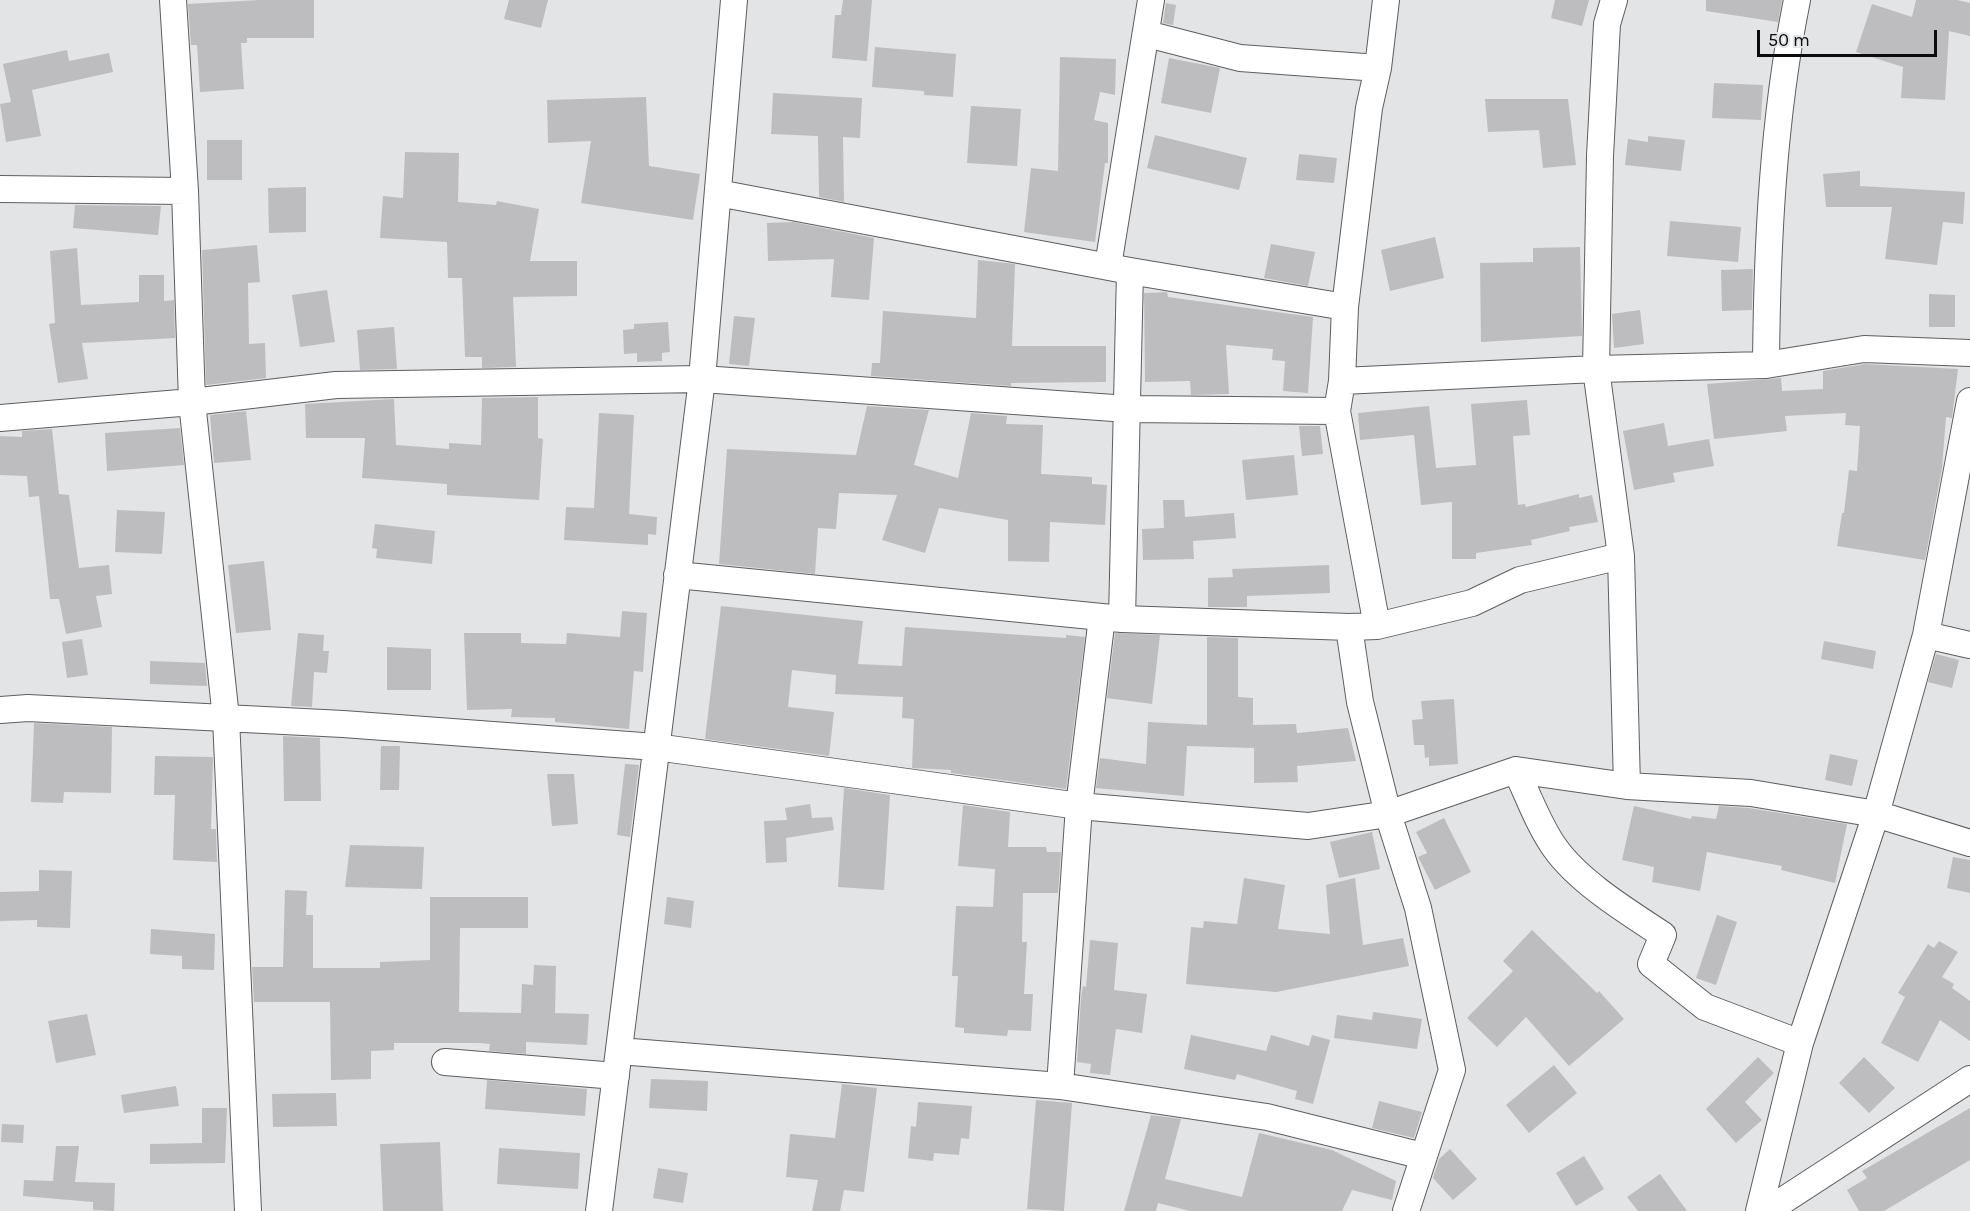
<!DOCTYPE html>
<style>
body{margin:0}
#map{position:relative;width:1970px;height:1211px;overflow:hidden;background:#e3e4e6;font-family:Karla,sans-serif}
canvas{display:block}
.scale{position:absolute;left:1757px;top:30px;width:180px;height:27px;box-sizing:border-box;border:3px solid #0b0c0d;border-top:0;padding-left:8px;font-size:18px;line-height:21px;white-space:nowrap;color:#0b0c0d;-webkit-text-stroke:4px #e3e4e6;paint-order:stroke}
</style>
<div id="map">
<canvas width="1970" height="1211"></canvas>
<div class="scale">50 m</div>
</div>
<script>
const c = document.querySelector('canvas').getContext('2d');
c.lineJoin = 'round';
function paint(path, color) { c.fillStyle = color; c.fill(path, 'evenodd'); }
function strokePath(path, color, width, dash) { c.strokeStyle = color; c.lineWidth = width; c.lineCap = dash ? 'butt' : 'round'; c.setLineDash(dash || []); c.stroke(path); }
const building = new Path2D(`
 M259,0H314V38H247V43H241L244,89L200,92L197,45H191L188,4Z
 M509,0H548L541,28L504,19Z
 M843,0H872L867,61L832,58L835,15H841Z
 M1555,0H1589L1582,26L1551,18Z
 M1706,0H1782L1778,22L1706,11Z
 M1916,0H1957L1970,3V36L1949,31L1945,100L1901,98L1903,67L1856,52L1872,4L1912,17Z
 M1166,3L1176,5L1173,25L1163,23Z
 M875,47L956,54L953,97L924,95V91L872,87Z
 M67,50L69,61L109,53L113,72L32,90L41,136L6,142L0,104L11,102L3,64Z
 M1060,57L1116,59L1115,95L1100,92L1094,120L1108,123V163H1105L1095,242L1024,232L1031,168L1058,171Z
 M1169,58L1220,68L1211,113L1161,103Z
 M1714,83L1763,85L1761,120L1712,118Z
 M773,93L862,98L860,138L843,137L844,202L819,197L818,136L771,134Z
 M646,97L649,166L700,174L693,220L581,203L591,141L548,143L547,100Z
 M1485,99H1568L1576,165L1543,168L1539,130L1488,132Z
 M971,106L1021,109L1017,166L967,163Z
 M1155,135L1247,158L1239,190L1147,168Z
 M1648,136L1685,140L1681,171L1625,165L1628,139L1648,142Z
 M207,140H242V180H207Z
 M405,152L459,153L458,202L496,205L497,201L539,209L530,261H577V296L513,297L516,367L482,368V357H465L462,278H448L447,242L380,238L383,196L403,198Z
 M1299,154L1337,158L1334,183L1296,180Z
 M1860,171V186L1965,192L1963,224L1943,222L1937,265L1885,259L1892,207H1826L1823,174Z
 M306,187V232L269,233L268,188Z
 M75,205L161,206L158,235L73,228Z
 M1670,221L1741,227L1738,262L1667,256Z
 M793,222L874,238L869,300L831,297L834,259L768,261L767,223Z
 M1435,237L1444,278L1390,291L1381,250Z
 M1271,244L1315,252L1308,286L1264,278Z
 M257,245L260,282L248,283L249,344L265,343L266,378L206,385L202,250Z
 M1580,247L1582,336L1481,342L1480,263L1533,262V248Z
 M77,248L81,305L139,302V275H164V301L174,300L175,338L82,343L88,379L58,383L49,324L55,323L50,251Z
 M978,260L1015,264L1012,346H1106V382L1011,383V386L871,376L872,363H880L883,311L976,318Z
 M1753,269L1752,310L1722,311L1721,270Z
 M327,290L335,342L300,347L292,295Z
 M1167,292L1168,297L1313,317L1308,393L1283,391L1285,361L1272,360L1273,349L1226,345L1229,394L1191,395L1190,381L1145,382L1144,293Z
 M1929,294L1955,295V327H1929Z
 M1640,310L1644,344L1614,348L1612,314Z
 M734,316L755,318L749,366L729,364Z
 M668,322L670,352L662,353V361L637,362V353L624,354L623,330L634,329V324Z
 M394,327L397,369L360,370L357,330Z
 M1865,364L1958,369L1952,418L1946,417L1942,468L1925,560L1837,546L1842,513H1844L1849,470L1857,471L1860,426L1845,425L1846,413L1785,416L1787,431L1714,439L1707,384L1781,378L1782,391L1823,389V371Z
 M538,397V438L543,439L539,500L447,495V484L362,478L365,438H306L305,404L394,399L396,445L449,449V443L481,445L482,398Z
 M1527,400L1530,435L1513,436L1518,505L1525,504L1526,507L1579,494V498L1592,495L1598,522L1569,527L1570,531L1531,540L1532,545L1476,553V559H1452V502L1421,505L1414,435L1360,440L1358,413L1429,406L1436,468L1476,465L1471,404Z
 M867,406L929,410L914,465L958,478L971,413L1007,416L1006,424L1043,425L1041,474L1092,477V484L1107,485L1105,525L1050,522L1049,562L1008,561V520L939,508L925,553L882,540L897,495L839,493L836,529L818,528L815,574L719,564L727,449L856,455Z
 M246,411L251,460L214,463L210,415Z
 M599,413L634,415L629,514L657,517L656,535L648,534V545L564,540L566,507L594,508Z
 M1664,423L1668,446L1709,439L1714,466L1673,473L1675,482L1634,490L1623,431Z
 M1299,426H1320L1323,454L1302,456Z
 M180,428L184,465L107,471L105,433Z
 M52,429L59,494L69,495L79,568L109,565L112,594L96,596L102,627L66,634L59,599H50L39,496L29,497L27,476L0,475V436L22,437V431Z
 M1294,455L1298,495L1246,500L1242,460Z
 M1163,500H1184L1185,517L1234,513L1236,538L1193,541L1194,559L1143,560L1142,529L1164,528Z
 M117,510L165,512L162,554L115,552Z
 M375,524L435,531L432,564L376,558L377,549L372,548Z
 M264,561L271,630L236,633L228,565Z
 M1329,565L1330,593L1247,596V607H1208V578L1233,577L1232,569Z
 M721,606L863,621L858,664L902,666L905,627L1066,638V635L1085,637L1066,789L951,773V770L912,768L914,719L902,718L903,697L835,694L836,675L792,670L788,707L834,712L829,756L705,739Z
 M622,611L647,613L643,672L634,671L629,729L555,722V718L511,717L512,709L467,710L464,633H521V643L566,644L567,633L620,637Z
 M298,633L324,635L323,651H329L327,673L314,672L312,707L291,706Z
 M1115,633L1160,635L1152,704L1107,698Z
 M1207,637L1238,638V697L1253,698V725L1296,724L1297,733L1348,728L1356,761L1297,766L1298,782L1254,783V748L1187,746L1184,796L1096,788L1100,758L1146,764L1148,722L1207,725Z
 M82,639L88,675L67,678L62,642Z
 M1824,641L1876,651L1873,669L1821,659Z
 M387,647L431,649V690H387Z
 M1936,654L1959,660L1952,688L1928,682Z
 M150,661L205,663L207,686L150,684Z
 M1454,699L1458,764L1429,766V757L1425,758L1424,745H1414L1412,720L1423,719L1421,701Z
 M34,723L112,727L111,793L64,792L63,803L31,802Z
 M283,736L320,738L321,801H284Z
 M381,746H400L399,790H380Z
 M1830,754L1858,760L1852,786L1825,780Z
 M155,756L213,757L211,829H216L217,862L173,860L175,795H154Z
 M625,764L639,765L630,837L617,835Z
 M547,774H574L578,824L552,826Z
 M844,788L890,795L884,890L838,887Z
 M810,804L812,818L832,817L834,830L786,838L787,862L766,863L764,821L787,820L785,808Z
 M963,805L1010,812L1008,847H1046L1047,852H1061L1058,893H1023L1022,942H1027L1024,994H1033L1031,1031L1008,1030L1007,1036L964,1033V1028L955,1027L958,976H952L956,906L993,907L995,869L958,866Z
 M1634,806L1691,819L1692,816L1716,819L1719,806L1749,808L1847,824L1835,883L1781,870L1782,866L1707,852L1700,891L1652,882L1654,867L1622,860Z
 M1444,818L1471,872L1435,890L1418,857L1427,853L1416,832Z
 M1372,832L1380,869L1339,878L1330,842Z
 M350,845L424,847L422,889L345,887Z
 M1953,857L1970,860V893L1947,888Z
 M39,870L72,871L70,928L37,927V920L0,921V892L39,891Z
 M1244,878L1285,885L1278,929L1330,934L1326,885L1355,878L1363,945L1403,938L1409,966L1276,992L1186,984L1191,927L1203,928L1204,921L1237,924Z
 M285,890L307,891L306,915H313V968H380V962L430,960V897H528V928H460L459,1012L521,1013L522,984L533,985L534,965L556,966L555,1013L589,1014L587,1045L526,1042V1054L489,1051L490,1044L479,1043H394V1050L371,1051V1079L331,1080L330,1002H254L252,967H283Z
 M667,897L694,901L691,928L664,924Z
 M1717,915L1737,922L1716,985L1696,978Z
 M151,929L215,934L214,970L182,969V956L150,954Z
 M1532,930L1597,993L1599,991L1624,1019L1569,1066L1526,1017L1497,1047L1467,1018L1513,971L1503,961Z
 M1090,940L1118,943L1114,990L1147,994L1142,1033L1116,1029L1110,1075L1090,1073L1091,1064L1077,1062L1081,997L1083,986L1086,987Z
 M1939,941L1958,952L1942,977L1954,984L1952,988L1970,1001V1041L1940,1020L1918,1062L1881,1043L1905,997L1898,993L1928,944L1934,948Z
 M1373,1012L1422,1019L1417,1049L1334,1038L1337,1015L1372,1020Z
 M87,1014L96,1055L56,1063L48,1021Z
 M1191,1035L1266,1051L1271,1035L1309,1046L1312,1035L1330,1040L1313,1104L1295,1099L1297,1091L1237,1074L1235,1080L1184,1069Z
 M1758,1057L1774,1073L1745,1102L1762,1120L1736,1143L1706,1109Z
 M1864,1057L1895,1088L1869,1113L1839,1083Z
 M1554,1065L1577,1093L1529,1133L1506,1105Z
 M651,1079L708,1081L707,1111L649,1108Z
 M487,1080L587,1089L585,1116L485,1109Z
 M842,1084L877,1088L864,1192L844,1190L840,1211H812L818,1180L786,1177L790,1134L835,1138Z
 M176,1086L179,1106L124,1113L121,1095Z
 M336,1093L337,1126L273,1127L272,1094Z
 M1036,1100L1072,1103L1064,1211L1027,1209Z
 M1379,1101L1422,1112L1414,1138L1372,1128Z
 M918,1102L972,1106L969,1139L961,1138L959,1155L934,1153L933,1161L908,1158L911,1126L916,1127Z
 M202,1108H227L225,1163L150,1164V1144L202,1143Z
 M1970,1108V1160L1884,1211H1859L1847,1190L1867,1178L1862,1171Z
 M1151,1115L1181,1119L1165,1179L1242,1197L1259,1133L1332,1150L1396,1181L1392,1200L1352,1190L1342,1211H1190L1158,1203L1156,1211H1124Z
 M2,1124L24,1125L23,1143L1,1142Z
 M440,1142L443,1211H383L380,1144Z
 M56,1146H79L75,1182L115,1183L114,1211L93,1210V1202L23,1196L24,1180L53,1181Z
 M499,1148L580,1153L578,1189L497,1184Z
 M1450,1149L1477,1179L1453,1200L1433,1178L1439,1159Z
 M1584,1156L1604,1189L1576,1206L1556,1173Z
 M658,1168L688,1173L683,1203L653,1198Z
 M1660,1174L1687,1211H1638L1627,1197Z`);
const minor = new Path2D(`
 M173,0L185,191L192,402L226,718L248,1211
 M1614,0L1607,24L1600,156L1596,369L1621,556L1627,786
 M1147,34L1240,58L1378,68
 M0,189L185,191
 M718,193L1130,271L1345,307
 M1108,266L1151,0
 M1766,365C1767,243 1773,119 1797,0
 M1342,381L1596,369L1766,365L1864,349L1970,353
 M0,418L192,402L336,385L702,379L1128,409L1337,411
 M677,575L1122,619L1349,627L1377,626L1472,603L1520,580L1621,556
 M1122,619L1130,271
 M1377,626L1337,411L1342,381L1345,307L1369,108L1378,68L1386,0
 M1349,627L1360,702L1388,814L1418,908L1452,1070L1406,1211
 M1926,635L1970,645
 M0,710L28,708L343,724L656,747L1079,806L1308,826L1388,814L1516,770L1627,786L1751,793L1876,814L1970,843
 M1516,770C1528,795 1539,826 1555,848C1579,882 1628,912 1663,935L1651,964L1705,1007L1800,1043
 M619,1051L1060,1086L1267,1117L1423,1156
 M445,1062L616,1076
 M1060,1086L1079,806L1102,617
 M599,1211L702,379L734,0
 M1759,1211L1800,1043L1876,814L1926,635L1970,401
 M1767,1211L1970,1079`);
paint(building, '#bdbdbf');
strokePath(minor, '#5d5e60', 28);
strokePath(minor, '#fff', 26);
</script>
